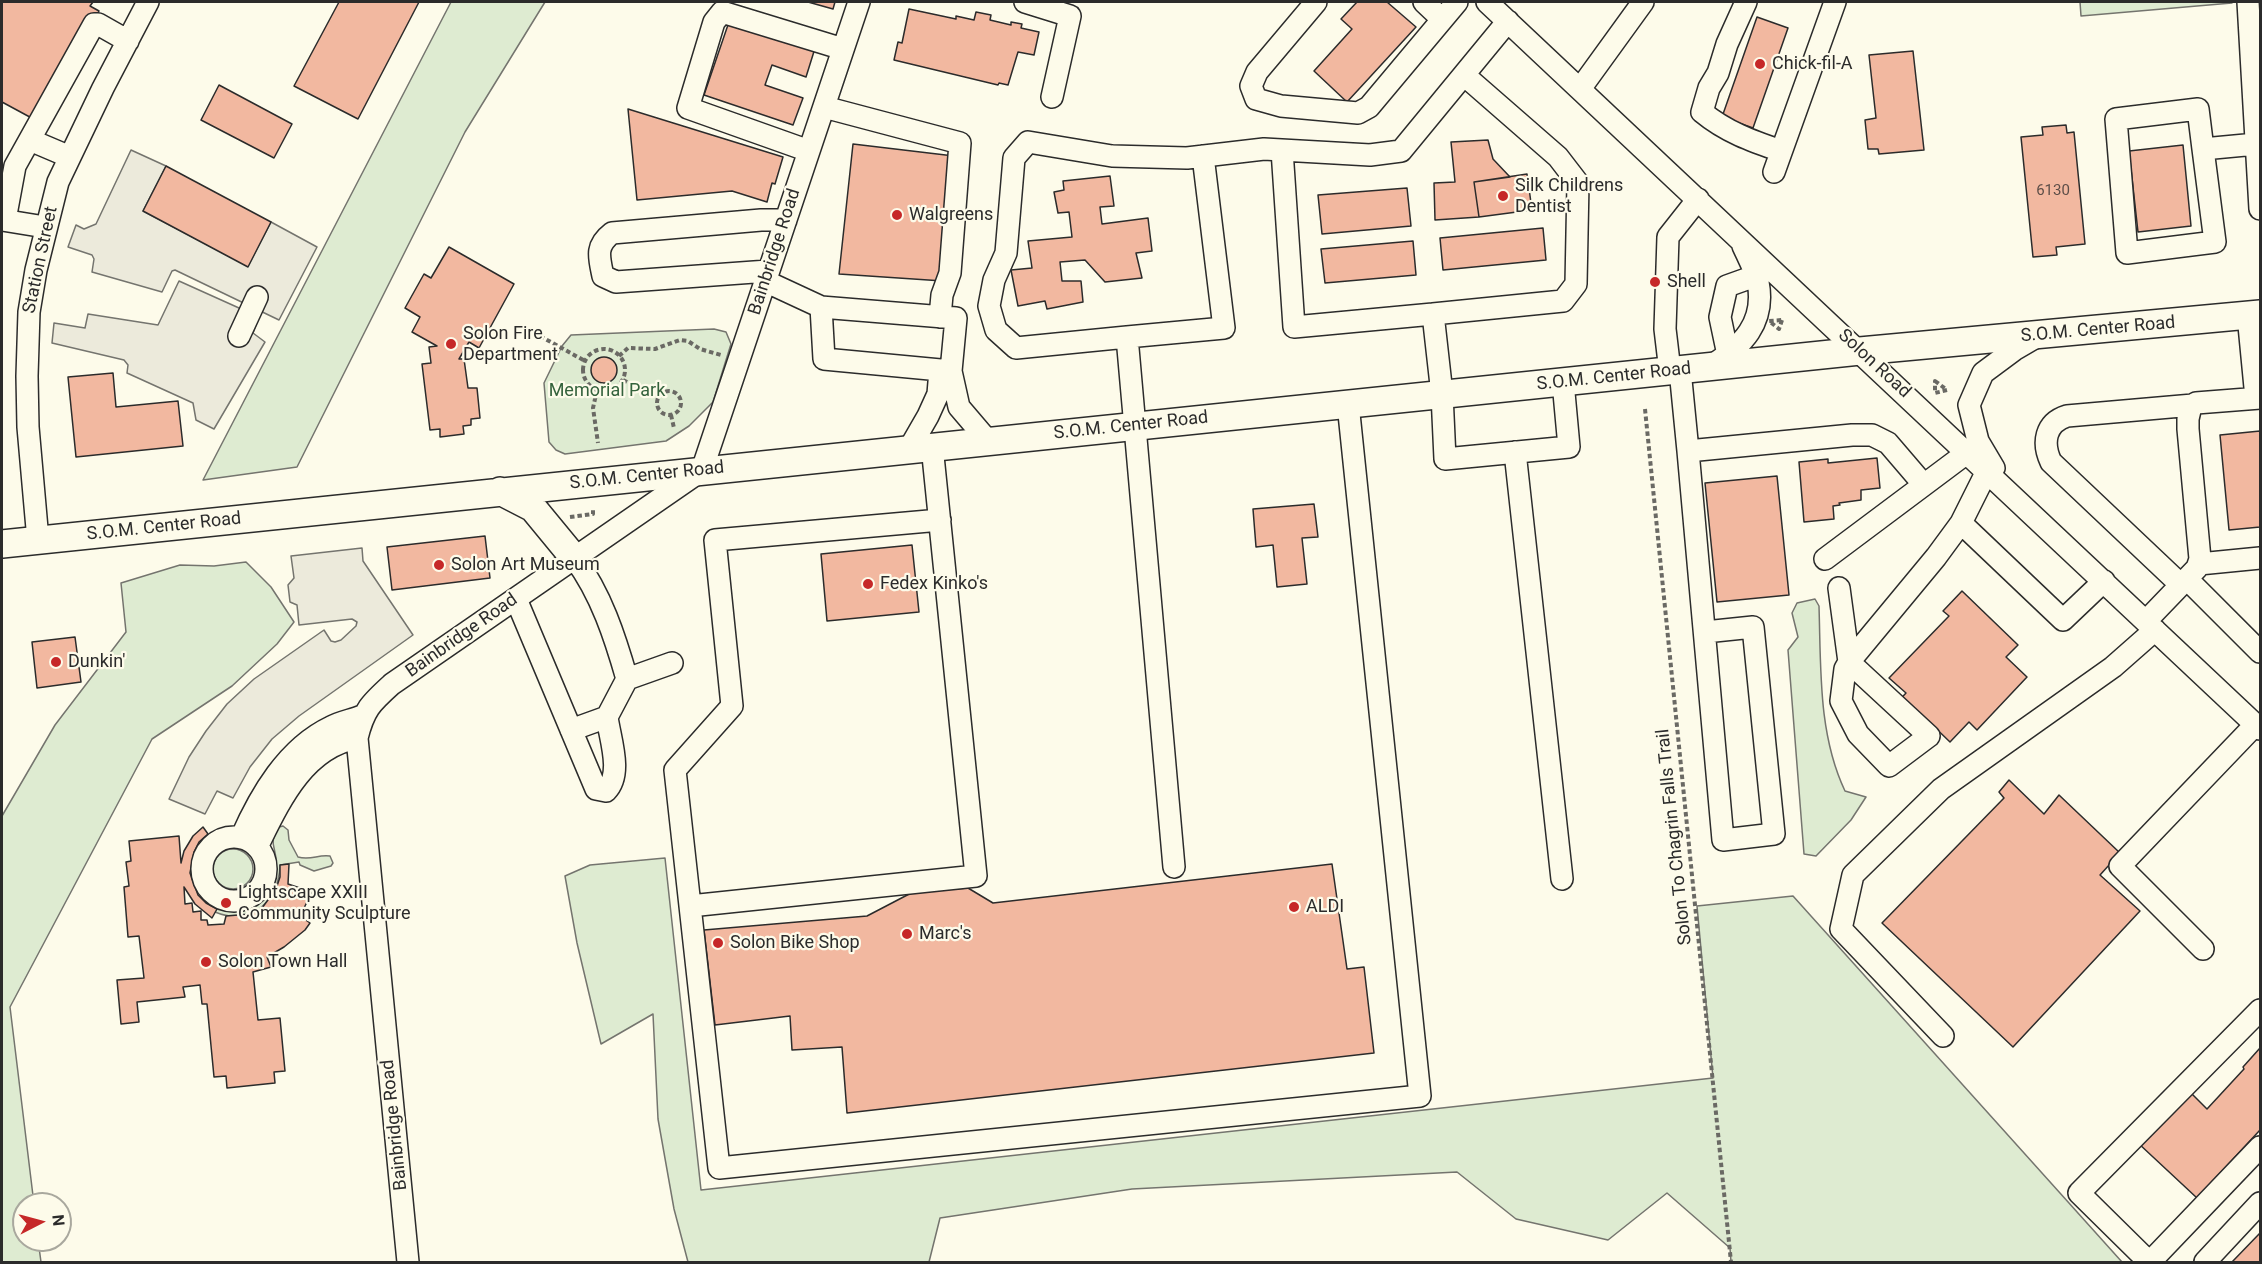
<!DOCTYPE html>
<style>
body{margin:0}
#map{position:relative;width:2262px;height:1264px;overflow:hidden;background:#fdfbea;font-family:Roboto,sans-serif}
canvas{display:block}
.frame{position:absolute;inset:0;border:3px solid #2b2b2b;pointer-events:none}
.north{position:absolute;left:12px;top:1192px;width:60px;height:60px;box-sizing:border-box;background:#fdfbea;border:2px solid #a9a89e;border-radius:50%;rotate:84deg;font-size:16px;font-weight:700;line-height:24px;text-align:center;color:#2b2b2b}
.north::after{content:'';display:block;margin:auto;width:21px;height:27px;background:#c62828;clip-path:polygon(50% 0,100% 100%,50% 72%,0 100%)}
</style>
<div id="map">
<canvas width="2262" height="1264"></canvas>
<div class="frame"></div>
<div class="north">N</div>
</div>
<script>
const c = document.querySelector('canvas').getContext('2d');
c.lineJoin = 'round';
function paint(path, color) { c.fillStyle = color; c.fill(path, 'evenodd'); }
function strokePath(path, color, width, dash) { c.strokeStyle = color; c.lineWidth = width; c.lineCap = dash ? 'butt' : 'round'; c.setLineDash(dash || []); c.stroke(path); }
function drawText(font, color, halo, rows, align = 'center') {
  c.font = font + ' Roboto,sans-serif'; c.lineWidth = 4.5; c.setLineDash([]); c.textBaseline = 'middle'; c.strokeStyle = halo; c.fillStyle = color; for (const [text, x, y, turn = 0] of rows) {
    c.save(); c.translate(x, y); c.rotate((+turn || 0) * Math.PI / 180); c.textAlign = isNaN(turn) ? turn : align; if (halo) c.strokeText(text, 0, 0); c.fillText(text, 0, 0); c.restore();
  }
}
const green = new Path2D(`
 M451,2H545L465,132L297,467L203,480Z
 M2080,2H2232V3L2081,16Z
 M714,329L726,332L731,344L713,402L689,426L666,441L565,454L556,450L549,442L544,383L562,346L571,335Z
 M246,562L271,587L294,622L277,644L232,686L152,739L10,1007L34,1204H24V1240H38L41,1262H2V816L55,725L126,632L121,583L180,565L214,566Z
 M1815,599L1819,606C1821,668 1818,734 1845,791L1866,797L1851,820L1816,856L1804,854L1788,650L1798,637L1792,613L1797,603Z
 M283,826L288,830L289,840L298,857C311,861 318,854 330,856L333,863L331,866L314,871L300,865L299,862L280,865C279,901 252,927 215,912L217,907C249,913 275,898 276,863C277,847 267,844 279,827Z
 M213 869a20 20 0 1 1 40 0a20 20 0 1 1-40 0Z
 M665,858L701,1190L1713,1078L1697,906L1793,896L2122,1262H1731L1730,1248L1667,1193L1608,1240L1516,1219L1457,1172L1132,1189L940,1218L929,1262H688L674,1209L658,1119L653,1014L601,1044L577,943L565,876L590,865Z`);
const parking = new Path2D(`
 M131,150L166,166L143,211L248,266L271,222L317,247L279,320L175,270L172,271L162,292L92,272L94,259L92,255L68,247L76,225L84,229L96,224Z
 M179,281L259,317L253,333L265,342L214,429L196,420L193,403L127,373L128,365L124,360L52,343L54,323L85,328L88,314L158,325Z
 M362,548L363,561L413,635L299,716L272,739L250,767L233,798L217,791L205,814L169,799L189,757L206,731L227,704L254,679L324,630L331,641L335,642L341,640L356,626L357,622L352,619L299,625L297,605L290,602L288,585L294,578L291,556Z`);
const building = new Path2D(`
 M2,2H93L90,6L99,11L39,122L2,102Z
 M339,2H419L358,119L294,86Z
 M808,2H835L833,9Z
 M1357,2H1387L1416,27L1347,102L1314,71L1352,29L1341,19Z
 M909,9L956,19V16L974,20L976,12L991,15L990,20L1011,25V22L1022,24L1021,28L1039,32L1034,55L1018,52L1008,85L999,83L998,85L894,60L898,42L902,43Z
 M731,16L816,45L806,77L772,65L765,85L803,98L793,125L704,95Z
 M1757,17L1788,28L1753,128L1722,117Z
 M1913,51L1924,150L1879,154L1878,149H1868L1865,120L1876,118L1869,55Z
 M219,85L292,124L274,158L201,120Z
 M628,109L783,157L775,184L772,183L767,202L732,191L637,200Z
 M2066,125L2067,133L2074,132L2085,244L2056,247L2057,255L2033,257L2021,137L2043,135L2042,127Z
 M1488,140L1493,159L1510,177L1474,182L1479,217L1435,220L1434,183L1455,182L1451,142Z
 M853,144L954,156L943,281L839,274Z
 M2183,145L2191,226L2138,232L2129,151Z
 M166,166L271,222L248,267L143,211Z
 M1527,174L1532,210L1479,217L1474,182Z
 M1110,176L1114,206L1100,207L1102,224L1148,218L1152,251L1136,253L1142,278L1105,282L1085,260L1060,262L1062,281H1081L1083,302L1047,309L1045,301L1018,306L1011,270L1032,268L1028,241L1072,237L1069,212L1058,213L1054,192L1064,190L1063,181Z
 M1407,188L1411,226L1322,234L1318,195Z
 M1543,228L1546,260L1443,270L1440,238Z
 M1413,241L1416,275L1325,283L1321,249Z
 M449,247L514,284L479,348L469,342L459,359H464L468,388H477L480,418L471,419V425L463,426L464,434L440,437V429L430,430L422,364L431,363L429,347L437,346L412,332L420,317L405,308L424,274L431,278Z
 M591 370a13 13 0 1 1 26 0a13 13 0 1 1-26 0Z
 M113,373L116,407L178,401L183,446L76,457L68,377Z
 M2260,431V527L2229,530L2220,435Z
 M1877,458L1880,488L1861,490V500L1839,503L1840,505L1833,506L1834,519L1804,522L1799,462L1828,459V463Z
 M1777,476L1789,595L1717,602L1705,483Z
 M1314,504L1318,537L1302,538L1307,584L1277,587L1273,545L1256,547L1253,509Z
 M485,536L490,578L392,590L387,547Z
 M912,545L919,612L827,621L821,554Z
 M1962,591L2018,645L2006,657L2027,677L1977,730L1969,722L1950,742L1921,714L1891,709L1906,693L1889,678L1949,616L1943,611Z
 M75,637L81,682L37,688L32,642Z
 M2009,780L2044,814L2059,795L2120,853L2100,875L2140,911L2013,1047L1882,923L2004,798L1999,792Z
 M203,827L208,834L199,842L194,852L190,873L198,895L206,903L217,909L212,918L195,904L184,887L185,904L192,903L193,912L201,911V920H207L208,925L224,924L226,916L250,914L262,908L276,889L280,877V865L289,864L288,884L312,892L300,916L310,923L305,930L284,947L267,957L271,967L253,972L258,1020L280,1018L285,1071L274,1072L275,1083L227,1088L226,1076L214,1077L207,1004H202L200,985L183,987L185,997L137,1002L139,1022L121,1024L117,980L144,978L139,936L128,937L124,887L129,886L126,862L131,861L129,841L179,836L181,863L184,851L193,836Z
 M1332,864L1347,969L1364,967L1374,1053L847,1113L842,1047L792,1050L790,1016L715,1025L704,930L867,916L913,892L968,888L993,903Z
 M2260,1048V1130L2197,1198L2138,1143L2188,1090L2207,1109L2244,1069L2243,1067Z
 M2260,1233V1262H2232Z`);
const path = new Path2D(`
 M1782,320L1779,329L1769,321Z
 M540,336L585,361
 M583 370a21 21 0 1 1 42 0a21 21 0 1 1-42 0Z
 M619,356L628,348L655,349L680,340L688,341L700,349L721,355
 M623,380L658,398
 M1935,381L1947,390L1935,393Z
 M597,390L593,408L598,443
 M657 403a12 12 0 1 1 24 0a12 12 0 1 1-24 0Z
 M1645,409L1731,1262
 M671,415L674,428
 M570,517L593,514V508`);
const minor = new Path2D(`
 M1025,2L1070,16L1052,97
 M1316,2L1257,72L1251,86L1256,99L1281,106L1358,113L1369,107L1457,2
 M1424,2L1442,19
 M1487,2L2260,729
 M1746,2L1727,44L1718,73L1709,88L1702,112C1726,132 1752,141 1781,151
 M2248,2L2260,209
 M1464,75L1558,157L1578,183L1576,284L1563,301L1433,314L1442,394L1445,459L1569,447L1563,382
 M1580,89L1643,2
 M824,107L960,143L950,273L942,295L940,317
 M30,140L70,157
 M2203,149L2215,242L2127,253L2116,119L2198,109L2203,149L2256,144
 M1282,150L1294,327L1433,314
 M809,151L688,108L714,22L722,12L843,49
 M1774,172L1835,2
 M2,220L45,227
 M5,220L15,166L94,24H98L128,41
 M768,271L616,282L603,276C599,257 595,246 612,233L761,220H786
 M765,281L821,307L956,318L951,371L959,407L988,441
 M821,307L824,359L951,371
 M2248,315L2256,398
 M239,336L257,297
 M1127,337L1224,328L1203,156
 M1728,355L1720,317L1727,286L1755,276
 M1711,366C1742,346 1766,323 1758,282C1755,270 1748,257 1743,246
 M1680,370L1688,451L1852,435H1872L1888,443L1924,485
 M1670,371L1665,329L1668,237L1698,199
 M909,449L928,416L938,394L940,370
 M1688,451L1723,840L1774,834L1753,627L1705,632
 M1515,452L1562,879
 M1994,468L1978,441L1969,405L1983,373L2014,350L2038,336
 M940,520L715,540L732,706L675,770L719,1168L1420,1096L1348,404
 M1961,523L2063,620L2104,581
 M38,540L28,427L27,376L29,312L36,270L58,182L103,88L148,2
 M575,559C601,594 615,637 627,679
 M1825,559L1968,452
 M2199,564L2260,558
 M2187,579L2260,652
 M2181,585L2051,462C2042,443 2045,423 2067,416L2193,405
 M1839,588L1849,662L1929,736L1889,766L1858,734L1841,701L1845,669L1849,662L1936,557L1961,523L1987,471
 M516,599L596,789L606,791C623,774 610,739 607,717
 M2146,621L2197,568L2200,559L2188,429V419L2191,406L2196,403L2260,398
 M571,730L607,717L627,679L672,663
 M202 869a32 32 0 1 1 64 0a32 32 0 1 1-64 0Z
 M241,838C260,795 287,748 331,727C340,722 352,720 362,716
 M257,847C279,803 303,748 357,738
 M1174,867L1127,337L1016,348L996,330L989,306L994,280L1006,253L1014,158L1028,142L1112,156L1187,158L1264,149L1370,155L1401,151L1508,21
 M690,906L976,876L932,446
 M2203,949L2120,866L2256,724
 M1943,1036L1841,929L1853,875L1941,789L2113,667L2155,630
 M408,1262L357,738C364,709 371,703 392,684L702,470L859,2
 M2149,1262L2079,1193L2260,1010
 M2150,1262L2260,1147
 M2205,1262L2260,1203`);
const major = new Path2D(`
 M500,491L533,508L575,559
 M2,544L1860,351L2260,314`);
const markers = [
 [1760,64,6,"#c62828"],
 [1503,196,6,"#c62828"],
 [897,215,6,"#c62828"],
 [1655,282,6,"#c62828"],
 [451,344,6,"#c62828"],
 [439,565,6,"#c62828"],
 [868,584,6,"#c62828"],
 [56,662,6,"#c62828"],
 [226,903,6,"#c62828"],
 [1294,907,6,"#c62828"],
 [907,934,6,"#c62828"],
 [718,943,6,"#c62828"],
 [206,962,6,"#c62828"]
];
const numberNames = [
 ["6130",2053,191]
];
const poiNames = [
 ["Chick-fil-A",1772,64],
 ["Silk Childrens",1515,186],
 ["Dentist",1515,207],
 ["Walgreens",909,215],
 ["Shell",1667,282],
 ["Solon Fire",463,334],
 ["Department",463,355],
 ["Solon Art Museum",451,565],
 ["Fedex Kinko's",880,584],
 ["Dunkin'",68,662],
 ["Lightscape XXIII",238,893],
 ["Community Sculpture",238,914],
 ["ALDI",1306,907],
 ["Marc's",919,934],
 ["Solon Bike Shop",730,943],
 ["Solon Town Hall",218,962]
];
const streetNames = [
 ["Bainbridge Road",775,252,-72],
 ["Station Street",41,260,-78],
 ["S.O.M. Center Road",2098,330,-5],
 ["Solon Road",1874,364,43],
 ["S.O.M. Center Road",1614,377,-6],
 ["S.O.M. Center Road",1131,426,-6],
 ["S.O.M. Center Road",647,476,-6],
 ["S.O.M. Center Road",164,527,-6],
 ["Bainbridge Road",462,636,-35],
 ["Solon To Chagrin Falls Trail",1675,837,-96],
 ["Bainbridge Road",395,1125,-96]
];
const parkNames = [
 ["Memorial Park",607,391]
];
paint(green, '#deebd1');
strokePath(green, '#74746e', 1.5);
paint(parking, '#eceadb');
strokePath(parking, '#74746e', 1.5);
paint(building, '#f2b8a0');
strokePath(building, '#2b2b2b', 1.5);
strokePath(minor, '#2b2b2b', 24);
strokePath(major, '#2b2b2b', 30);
strokePath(path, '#6a6964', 4, [4.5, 3]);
strokePath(minor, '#fdfbea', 21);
strokePath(major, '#fdfbea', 27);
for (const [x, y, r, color] of markers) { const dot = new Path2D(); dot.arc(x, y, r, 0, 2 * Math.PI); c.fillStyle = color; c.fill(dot); strokePath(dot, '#fdfbea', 2); }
drawText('15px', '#5d4e48', null, numberNames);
drawText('18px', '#2b2b2b', '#fdfbea', poiNames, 'left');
drawText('18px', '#2b2b2b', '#fdfbea', streetNames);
drawText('18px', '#34623c', '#fdfbea', parkNames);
</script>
